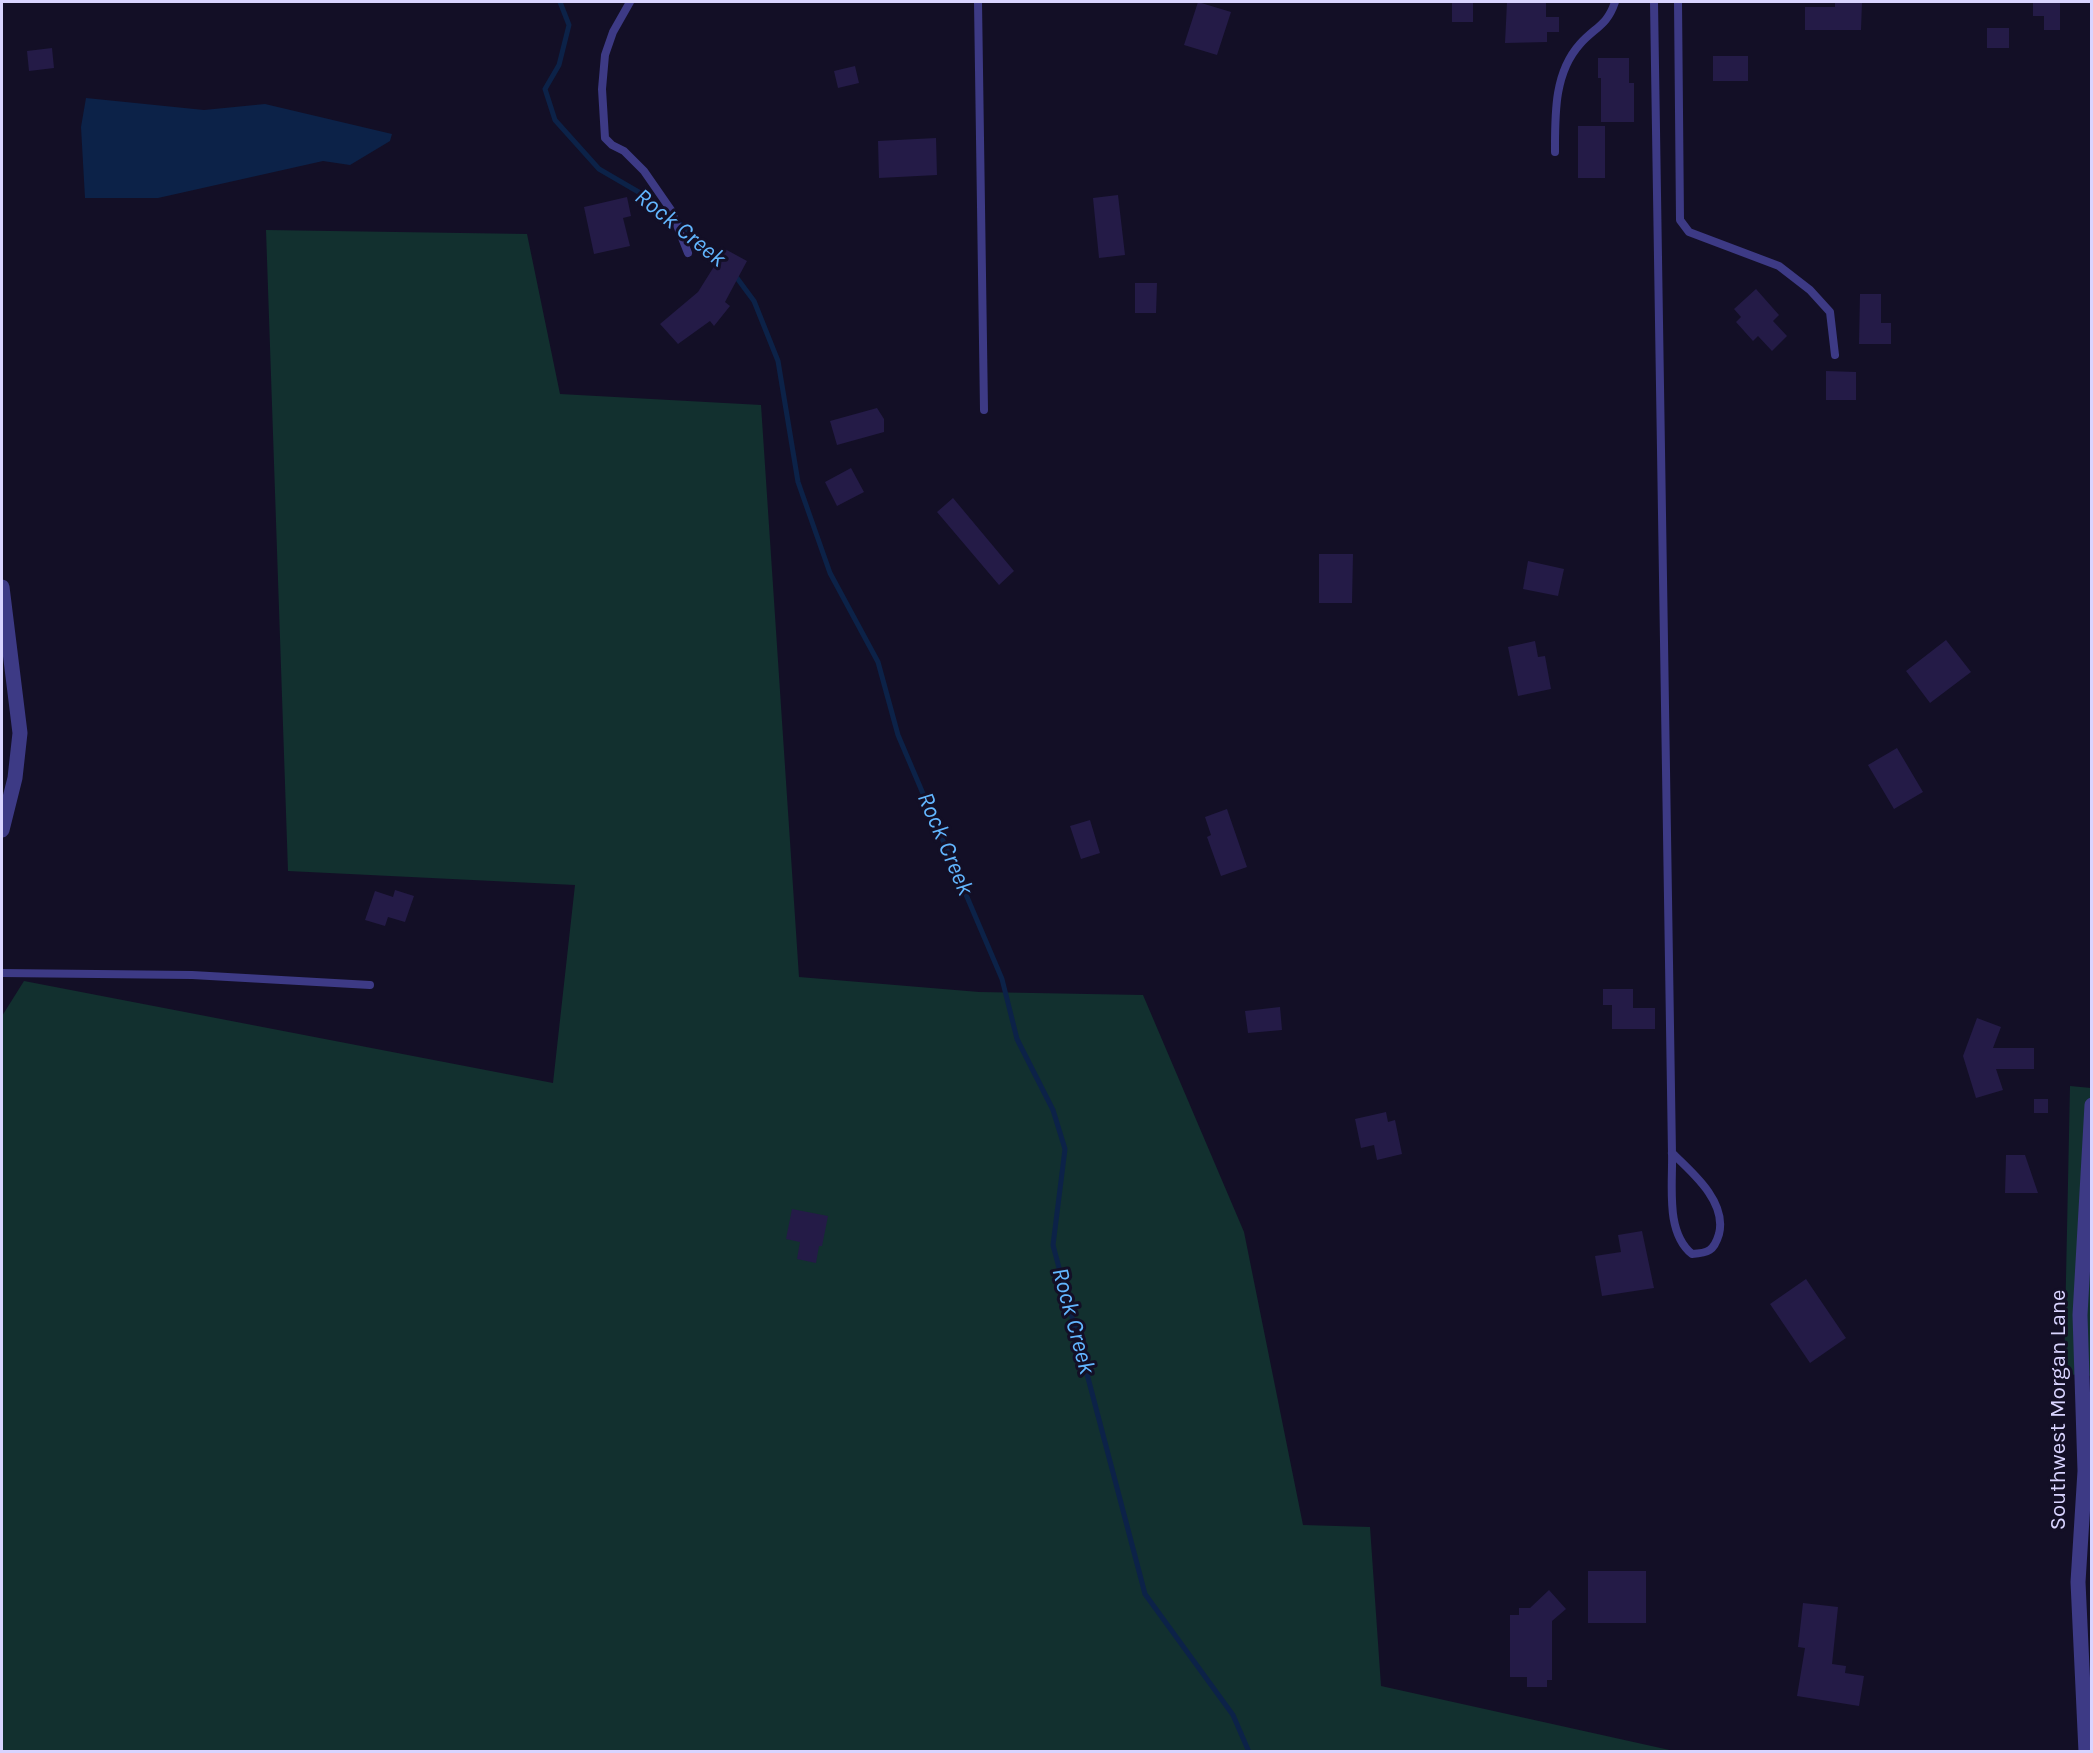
<!DOCTYPE html>
<style>
body{margin:0}
#map{position:relative;width:2093px;height:1753px;overflow:hidden;background:#130f26;font-family:Karla,sans-serif}
canvas{display:block}
.frame{position:absolute;inset:0;border:3px solid #d9d4ff;pointer-events:none}
</style>
<div id="map">
<canvas width="2093" height="1753"></canvas>
<div class="frame"></div>
</div>
<script>
const c = document.querySelector('canvas').getContext('2d');
c.lineJoin = 'round';
function paint(path, color) { c.fillStyle = color; c.fill(path, 'evenodd'); }
function strokePath(path, color, width, dash) { c.strokeStyle = color; c.lineWidth = width; c.lineCap = dash ? 'butt' : 'round'; c.setLineDash(dash || []); c.stroke(path); }
function drawText(font, color, halo, rows, align = 'center') {
  c.font = font + ' Karla,sans-serif'; c.lineWidth = 6; c.setLineDash([]); c.textBaseline = 'middle'; c.strokeStyle = halo; c.fillStyle = color; for (const [text, x, y, turn = 0] of rows) {
    c.save(); c.translate(x, y); c.rotate((+turn || 0) * Math.PI / 180); c.textAlign = isNaN(turn) ? turn : align; if (halo) c.strokeText(text, 0, 0); c.fillText(text, 0, 0); c.restore();
  }
}
const green = new Path2D(`
 M266,230L527,234L560,394L761,405L799,977L979,992L1143,995L1244,1232L1303,1525L1370,1527L1381,1686L1674,1751H2V1016L24,981L553,1083L575,885L288,871Z
 M2070,1086L2091,1088V1376L2064,1374Z`);
const water = new Path2D(`
 M86,98L204,110L265,104L392,134L390,141L350,165L323,161L158,198H85L81,127Z`);
const stream = new Path2D(`
 M560,2L569,25L559,65L545,89L555,120L599,169L642,194L724,259
 M734,274L754,301L778,361L798,482L830,573L878,662L898,735L1002,979L1017,1039L1053,1110L1065,1149L1053,1245L1145,1594L1233,1715L1249,1752`);
const building = new Path2D(`
 M1198,2L1231,12L1217,55L1184,45Z
 M1452,2H1473V22H1452Z
 M1507,2H1546V17H1559V32H1547V42L1505,43Z
 M1835,2H1862L1861,30H1805V7H1835Z
 M2033,2H2060V30H2044V16H2033Z
 M1987,28H2009V48H1987Z
 M52,48L54,68L29,71L27,51Z
 M1713,56H1748V81H1713Z
 M1598,58H1629V83H1634V122H1601V78H1598Z
 M855,66L859,83L838,88L834,71Z
 M1578,126H1605V178H1578Z
 M936,138L937,175L879,178L878,141Z
 M1118,195L1125,255L1099,258L1093,198Z
 M627,197L631,216L623,218L630,246L594,254L584,207Z
 M725,249L747,261L725,302L730,306L714,326L710,321L678,344L660,324L698,292Z
 M1135,283H1157L1156,313H1135Z
 M1756,289L1779,315L1773,321L1787,336L1772,351L1758,336L1753,341L1736,322L1741,317L1734,309Z
 M1860,294H1881V323H1891V344H1859Z
 M1826,371L1856,372V400H1826Z
 M877,408L884,419V432L837,445L830,421Z
 M851,468L864,492L837,506L825,482Z
 M953,498L1014,571L999,585L937,512Z
 M1319,554H1353L1352,603H1319Z
 M1528,561L1564,569L1558,596L1523,589Z
 M1946,640L1971,672L1930,703L1906,671Z
 M1535,641L1538,657L1545,656L1551,689L1518,696L1508,647Z
 M1897,748L1923,792L1894,809L1868,765Z
 M1227,809L1247,867L1221,876L1207,837L1211,835L1205,817Z
 M1090,820L1100,853L1081,859L1070,826Z
 M395,890L414,896L405,922L388,917L385,926L365,920L375,891L393,897Z
 M1603,989H1633V1008H1655V1029H1612V1005H1603Z
 M1280,1007L1282,1030L1248,1033L1245,1011Z
 M1977,1018L2001,1027L1993,1048H2034V1069H1996L2003,1090L1976,1098L1963,1056Z
 M2034,1099H2048V1113H2034Z
 M1386,1112L1388,1122L1395,1120L1402,1154L1377,1160L1374,1145L1361,1148L1355,1119Z
 M2006,1155H2025L2038,1193H2005Z
 M792,1209L828,1216L822,1246H819L816,1263L797,1259L800,1242L786,1239Z
 M1642,1231L1654,1288L1602,1296L1595,1256L1621,1252L1618,1235Z
 M1806,1279L1846,1338L1810,1363L1770,1304Z
 M1588,1571H1646V1623H1588Z
 M1549,1590L1566,1609L1552,1621V1680H1547V1687H1527V1677H1510V1615H1519V1608H1530Z
 M1803,1603L1838,1607L1832,1664L1846,1666L1845,1673L1864,1676L1859,1706L1797,1696L1805,1648L1798,1647Z`);
const lane = new Path2D(`
 M630,2L613,32L605,55L602,89L605,138L612,145L624,151L644,171L671,210L688,253
 M978,2L984,410
 M1654,2L1672,1153C1673,1185 1665,1232 1692,1254C1708,1253 1714,1251 1719,1234C1727,1202 1693,1173 1672,1153
 M1678,2L1680,220L1689,232L1779,266L1810,290L1830,312L1835,355
 M1555,152C1555,114 1554,73 1580,44C1595,27 1607,26 1615,2
 M2,973L192,975L370,985`);
const street = new Path2D(`
 M2,587L20,733L15,778L2,830
 M2086,1752L2078,1582L2085,1471L2080,1315L2092,1105`);
const streetNames = [
 ["Southwest Morgan Lane",2059,1410,-90]
];
const waterNames = [
 ["Rock Creek",680,228,39],
 ["Rock Creek",945,844,67],
 ["Rock Creek",1073,1321,75]
];
paint(green, '#12302f');
paint(water, '#0c2248');
strokePath(stream, '#0c2248', 5);
paint(building, '#241b47');
strokePath(lane, '#3d3a85', 8);
strokePath(street, '#3d3a85', 15);
drawText('22px', '#d9d4ff', '#130f26', streetNames);
drawText('italic 24px', '#62b6ff', '#130f26', waterNames);
</script>
